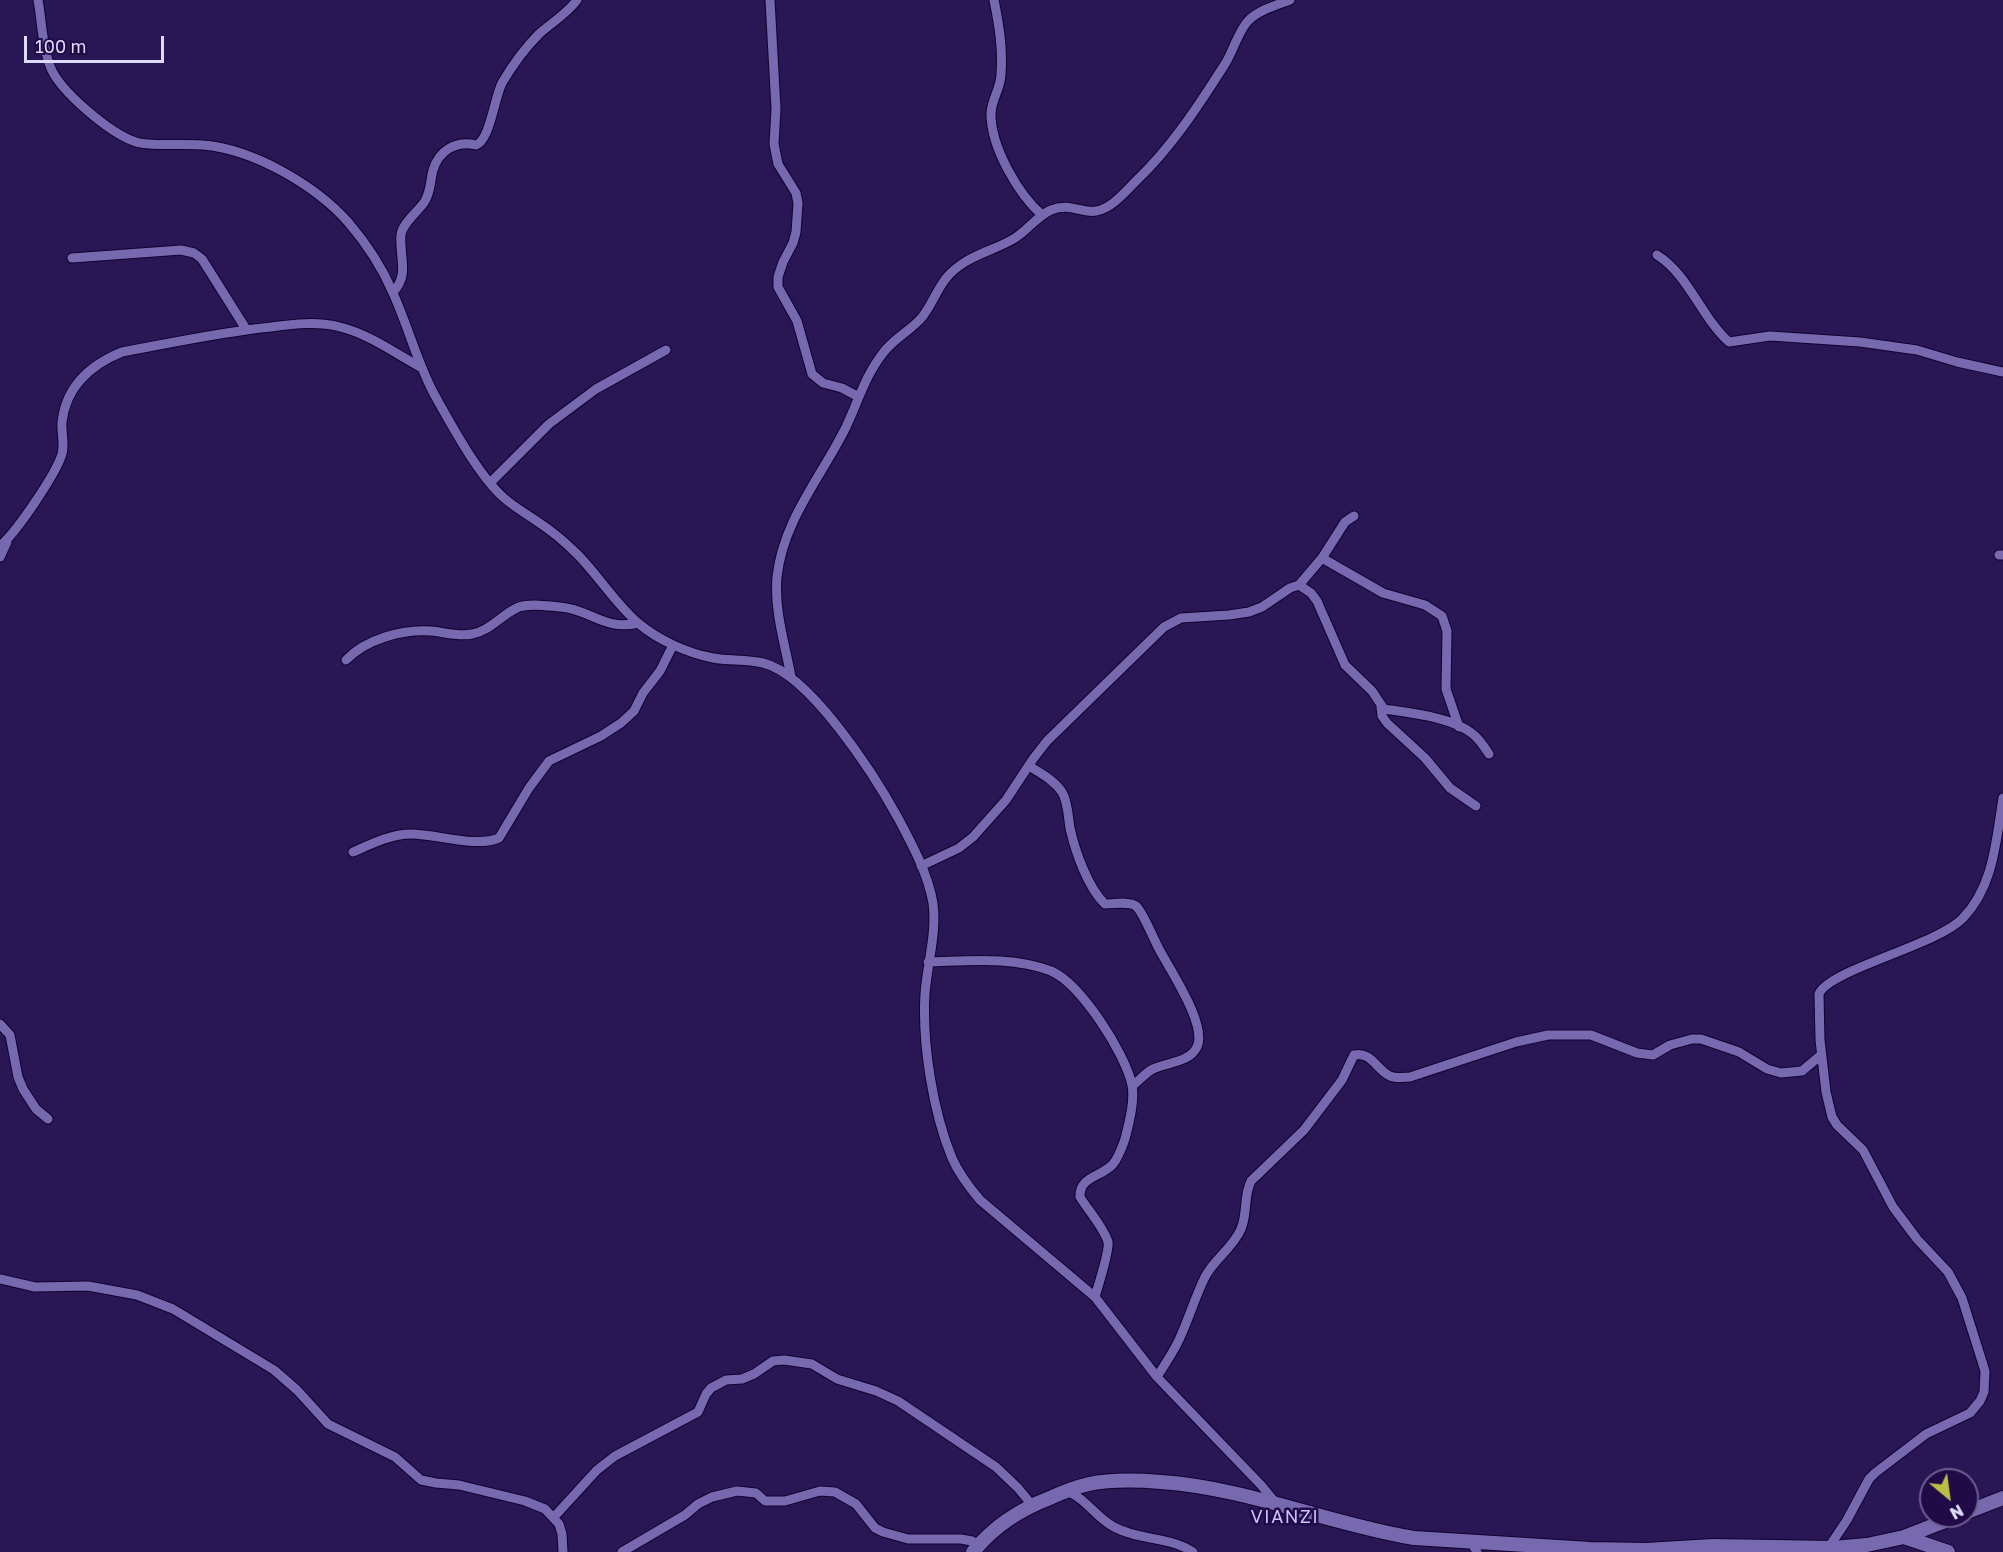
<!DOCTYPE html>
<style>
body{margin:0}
#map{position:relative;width:2003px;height:1552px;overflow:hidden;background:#291654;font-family:"Golos Text",sans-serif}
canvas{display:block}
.north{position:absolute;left:1919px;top:1468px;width:60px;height:60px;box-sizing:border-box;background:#200a48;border:2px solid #6c5d8f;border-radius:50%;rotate:151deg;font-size:16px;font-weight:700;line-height:24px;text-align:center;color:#dedaf9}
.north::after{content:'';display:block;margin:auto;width:21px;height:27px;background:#bac045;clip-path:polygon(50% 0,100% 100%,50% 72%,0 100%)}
.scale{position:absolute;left:24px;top:36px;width:140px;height:27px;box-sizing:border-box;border:3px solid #dedaf9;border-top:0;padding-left:8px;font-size:18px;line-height:21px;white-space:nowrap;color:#dedaf9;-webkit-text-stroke:4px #200a48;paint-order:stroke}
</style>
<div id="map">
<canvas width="2003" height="1552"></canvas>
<div class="north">N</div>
<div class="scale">100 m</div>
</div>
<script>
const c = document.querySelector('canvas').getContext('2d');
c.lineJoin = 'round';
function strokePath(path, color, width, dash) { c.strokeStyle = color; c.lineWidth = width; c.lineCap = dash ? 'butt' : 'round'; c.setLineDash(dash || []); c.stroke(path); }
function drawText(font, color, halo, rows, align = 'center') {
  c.font = font + ' "Golos Text",sans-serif'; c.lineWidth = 5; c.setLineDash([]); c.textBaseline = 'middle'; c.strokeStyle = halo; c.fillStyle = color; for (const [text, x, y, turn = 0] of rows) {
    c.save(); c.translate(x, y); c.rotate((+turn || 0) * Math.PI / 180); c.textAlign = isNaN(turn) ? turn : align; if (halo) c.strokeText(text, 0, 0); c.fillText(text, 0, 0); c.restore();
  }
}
const street = new Path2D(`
 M38,0C42,22 42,45 50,66C59,91 111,134 136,142C151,147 185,143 203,145C253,149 315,185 348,222C366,243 382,267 393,293C408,326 417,362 434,394C451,424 478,475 504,498C514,507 527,514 538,522C552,531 565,542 577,554C598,575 615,603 638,623C658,640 687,653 713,658C729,661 746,659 763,663C810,674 875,776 898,818C912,844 928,874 933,903C937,934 927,964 925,994C922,1044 933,1112 952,1158C959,1174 969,1187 980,1200L1095,1297L1157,1377L1261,1485L1275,1502
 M770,0L776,109L774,144L778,164L796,193L798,203L796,232L793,243L783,262L778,277V287L797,321L812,374L823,383L842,388L857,396
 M994,0C999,25 1003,48 1001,74C1001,88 991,100 991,114C991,147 1018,194 1042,215
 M1657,255C1689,275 1701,317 1729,342L1770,336L1860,342L1917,350L1957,362L2003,372
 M72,258L181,250L194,253L202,259L246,329
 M393,292C410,275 399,256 401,235C402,223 419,211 425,201C431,191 430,181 433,170C439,150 457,140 476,145C490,140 494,99 502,83C512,66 525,48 539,34C551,23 567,14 577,0
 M490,483L549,424L596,389L666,350
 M0,546C16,533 56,474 62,454C65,444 61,433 62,422C66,387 90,365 122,352C171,343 221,332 271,327C294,324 317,321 340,327C369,334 396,354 422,368
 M1999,555H2003
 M0,557L7,542
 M1322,558L1383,593L1425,605L1442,616L1447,631L1446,689L1459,727
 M1299,585L1322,558L1345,522L1354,516
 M346,660C366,639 403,629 431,631C443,632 459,637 472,634C490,631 502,614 519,607C530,603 548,606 560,607C590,609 604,631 638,623
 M791,677C785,644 774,610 777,577C783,520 822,476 846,427C858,402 865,376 883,353C894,338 912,330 923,316C939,294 939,278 965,262C981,252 999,248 1015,238C1028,230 1037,216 1051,210C1071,202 1081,214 1096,211C1111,209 1125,192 1136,181C1171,148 1199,105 1225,64C1233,52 1239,29 1249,20C1259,10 1277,5 1290,0
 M1381,707L1382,716L1387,723L1425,758L1450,788L1476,806
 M1029,766C1040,773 1054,780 1062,792C1068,802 1068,816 1070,828C1075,851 1088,888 1105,904C1113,904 1129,901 1136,906C1143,912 1153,938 1158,947C1168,967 1208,1025 1197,1047C1189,1063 1167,1062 1153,1069C1146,1072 1139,1081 1132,1086
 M353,852C371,844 391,834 411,834C437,834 475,848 499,838L529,788L549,761L601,736L621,723L634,711L643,693L660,671L673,645
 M921,866L959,848L973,837L1006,800L1033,759L1047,741L1164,627L1181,618L1229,615L1249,612L1262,607L1290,588L1299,585L1311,593L1317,601L1345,665L1372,691L1384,709C1410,713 1454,717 1474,735C1480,740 1485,748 1489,754
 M928,962C969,961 1012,956 1051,971C1081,984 1125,1053 1132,1085C1135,1101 1129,1123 1125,1139C1122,1147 1119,1157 1113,1164C1102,1177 1079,1176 1080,1197C1088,1210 1104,1228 1108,1242C1110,1250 1098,1286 1095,1297
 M0,1024L10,1035L18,1077L23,1089L36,1109L48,1119
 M0,1279L35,1287L88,1286L137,1295L173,1309L274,1370L297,1390L328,1424L395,1457L421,1480L436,1483L459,1485L525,1501L545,1509L559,1524L562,1534L563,1552
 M1157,1377C1166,1362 1176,1349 1182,1333C1190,1315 1196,1295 1205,1277C1214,1259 1233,1248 1241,1229C1248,1213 1243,1197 1251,1181L1304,1130L1342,1080L1354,1055C1371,1051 1377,1070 1390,1076C1396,1079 1404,1077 1410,1077L1516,1042L1548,1035H1591L1637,1053L1653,1055L1670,1045L1692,1039H1701L1739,1052L1767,1069L1781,1073L1802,1071L1821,1055
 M1067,1491C1088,1500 1095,1517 1114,1527C1140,1541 1169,1536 1193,1552
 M554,1517L597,1470L615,1456L698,1412L706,1394L711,1388L726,1380L742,1379L754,1374L773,1361L784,1360L812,1364L837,1379L876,1391L898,1401L996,1467L1018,1488L1032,1505
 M1471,1542L1477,1552
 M1829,1547L1847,1520L1869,1479L1875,1473L1926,1434L1970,1413L1980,1401L1984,1392L1985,1371L1962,1298L1948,1272L1917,1239L1893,1207L1863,1150L1837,1125L1832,1117L1826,1092L1820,1040L1819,994C1828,970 1938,945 1963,918C1994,886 1996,840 2003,798
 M622,1552L685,1515L698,1504L712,1497L737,1491L756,1493L765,1501H785L820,1491L835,1492L856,1504L875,1528L883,1532L908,1539H961L972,1541L978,1546`);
const secondary = new Path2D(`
 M1967,1512L2003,1498
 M1904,1537L1948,1552
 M973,1552C993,1527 1021,1509 1050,1498C1063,1492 1076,1487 1089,1484C1113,1479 1137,1480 1161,1482C1248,1488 1329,1524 1414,1538L1590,1549L1646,1550L1713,1546L1833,1548L1867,1545L1904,1537L1958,1516`);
const quarterNames = [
 ["VIANZI",1285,1517]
];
strokePath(street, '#12022f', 11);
strokePath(secondary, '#12022f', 16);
strokePath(street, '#7769af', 9);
strokePath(secondary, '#7769af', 14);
c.letterSpacing = '1.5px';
drawText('18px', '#cac0fd', '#200a48', quarterNames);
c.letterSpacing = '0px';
</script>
